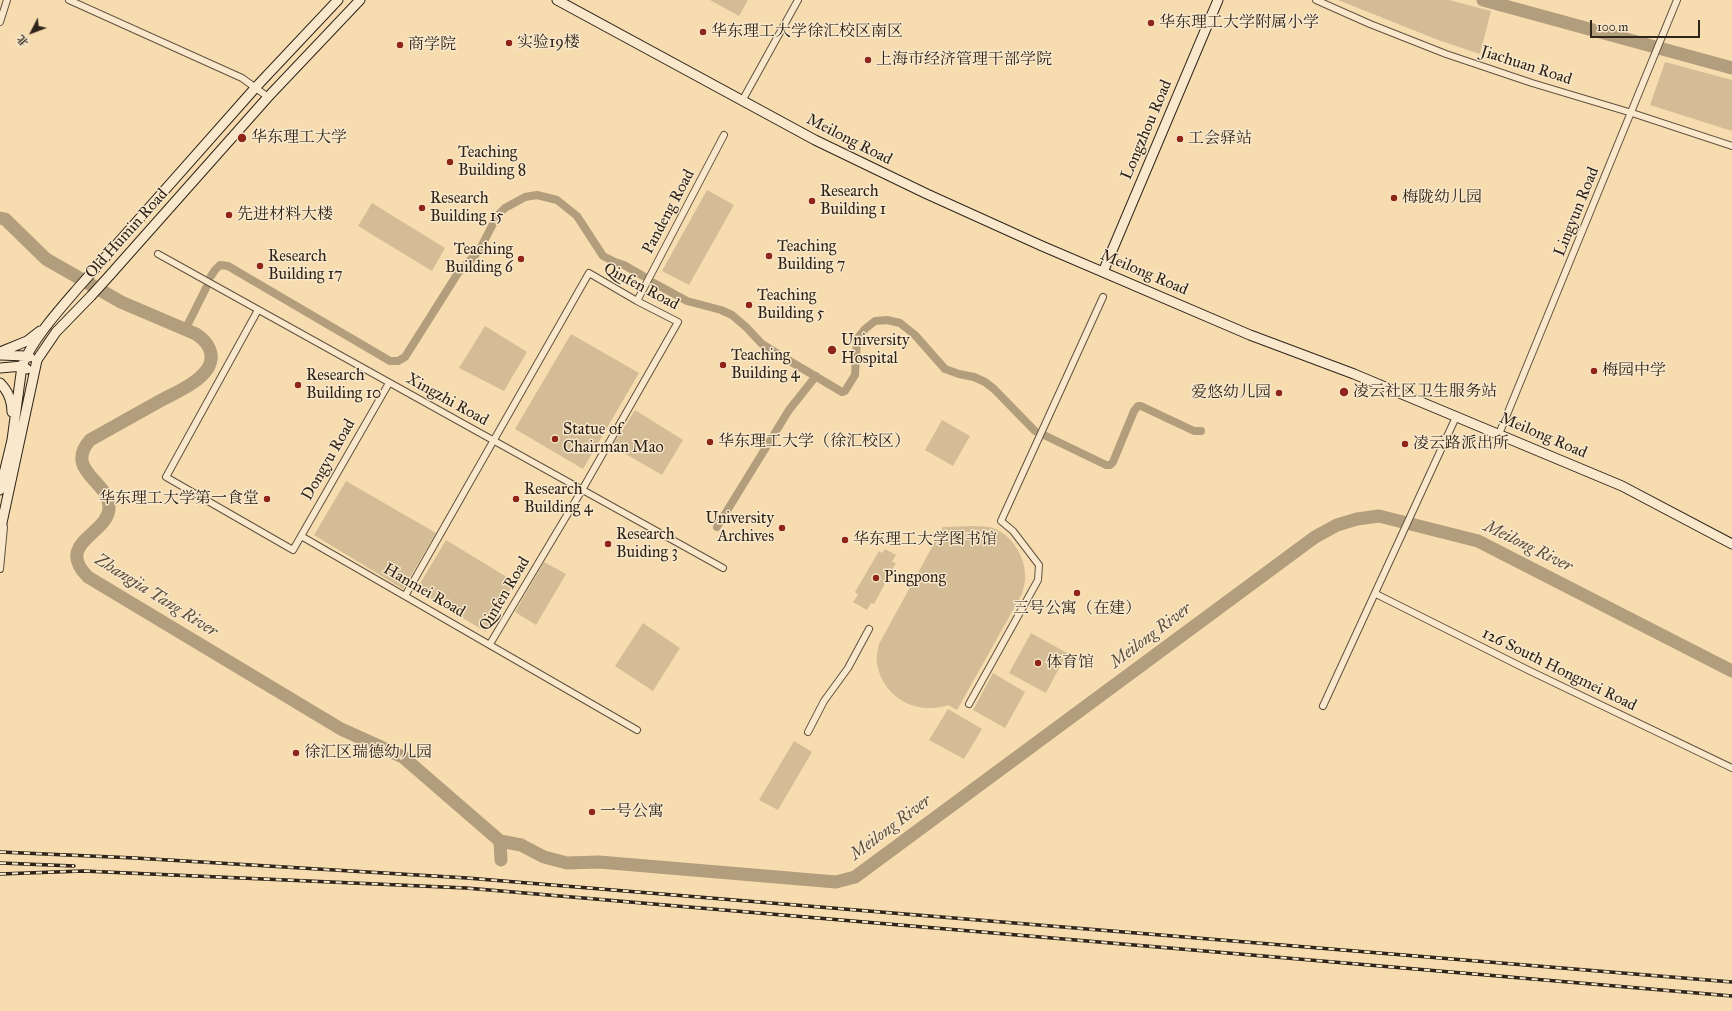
<!DOCTYPE html>
<meta charset="utf-8">
<style>
body{margin:0}
#map{position:relative;width:1732px;height:1011px;overflow:hidden;background:#f6dcaf;font-family:"IM FELL Great Primer","Noto Serif SC",serif}
canvas{display:block}
.north{position:absolute;left:12px;top:12px;width:40px;height:40px;-webkit-text-stroke:3px #f9e8cb;paint-order:stroke;rotate:228deg;font-size:11px;font-weight:700;line-height:16px;text-align:center;color:#2e241a}
.north::after{content:'';display:block;margin:auto;width:14px;height:18px;background:#2e241a;clip-path:polygon(50% 0,100% 100%,50% 72%,0 100%)}
.scale{position:absolute;left:1590px;top:20px;width:110px;height:18px;box-sizing:border-box;border:2px solid #2e241a;border-top:0;padding-left:5px;font-size:12px;line-height:14px;white-space:nowrap;color:#2e241a;-webkit-text-stroke:3px #f9e8cb;paint-order:stroke}
</style>
<div id="map">
<canvas width="1732" height="1011"></canvas>
<div class="north">北</div>
<div class="scale">100 m</div>
</div>
<script>
const c = document.querySelector('canvas').getContext('2d');
c.lineJoin = 'round';
function paint(path, color) { c.fillStyle = color; c.fill(path, 'evenodd'); }
function strokePath(path, color, width, dash) { c.strokeStyle = color; c.lineWidth = width; c.lineCap = dash ? 'butt' : 'round'; c.setLineDash(dash || []); c.stroke(path); }
function drawText(font, color, halo, rows, align = 'center') {
  c.font = font + ' "IM FELL Great Primer","Noto Serif SC",serif'; c.lineWidth = 3; c.setLineDash([]); c.textBaseline = 'middle'; c.strokeStyle = halo; c.fillStyle = color; for (const [text, x, y, turn = 0] of rows) {
    c.save(); c.translate(x, y); c.rotate((+turn || 0) * Math.PI / 180); c.textAlign = isNaN(turn) ? turn : align; if (halo) c.strokeText(text, 0, 0); c.fillText(text, 0, 0); c.restore();
  }
}
const green = new Path2D(`
 M710,0H748L739,16Z
 M1338,0H1449L1491,11L1480,54L1438,40Z
 M1665,62L1732,80V131L1650,105Z
 M707,190L734,205L689,285L662,271Z
 M372,203L445,248L432,271L358,226Z
 M485,326L527,352L504,391L459,368Z
 M571,334L639,373L583,469L515,429Z
 M635,410L683,440L662,475L612,446Z
 M942,420L970,436L953,466L925,450Z
 M346,481L436,533L403,589L314,535Z
 M943,527C958,527 974,525 989,527C1010,531 1027,558 1025,579C1025,584 1023,589 1022,594L957,710L948,705C916,716 882,697 877,663C876,657 878,650 879,644Z
 M446,540L515,582L486,632L416,590Z
 M885,549L896,555L892,562L896,563L874,604L871,603L867,610L853,602L858,595L855,592L879,551L882,553Z
 M544,562L566,574L536,625L515,612Z
 M643,623L680,648L653,691L615,666Z
 M1031,633L1067,653L1046,693L1009,673Z
 M993,673L1025,692L1005,728L973,710Z
 M948,709L982,729L964,759L929,740Z
 M794,741L812,752L778,810L759,800Z`);
const canal = new Path2D(`
 M211,276L215,270L220,265L228,266L390,361H398L405,357L458,273L479,251L497,216L505,208L525,197L537,195L557,200L577,216L603,256L615,262L624,265L643,276
 M654,283L687,301L721,310L732,315L746,327L762,344L778,354
 M185,330L206,288
 M788,360L842,392L845,391L855,375L857,339L865,329L875,321L887,320L900,323L915,335L945,369L959,374L974,377L985,382L994,389L1035,431
 M1046,436L1106,465H1110L1113,462L1134,411L1138,406H1141L1194,431H1201
 M717,527L789,410L816,376`);
const river = new Path2D(`
 M1483,0L1732,68
 M0,218L5,219L46,259L121,302L196,334C208,342 216,354 208,368C198,384 174,393 158,402C135,415 113,427 90,440C64,470 108,481 109,506C111,534 53,542 88,577L341,729L403,757L500,841L501,860
 M500,841L521,845L544,857L567,863L599,862L836,882L855,877L1315,537L1337,525L1357,519L1379,516L1478,541L1732,671`);
const street = new Path2D(`
 M69,0L242,78L268,97
 M1316,0L1370,24L1446,54L1532,83L1632,113L1732,146
 M0,22L7,0
 M742,101L798,0
 M158,254L723,568
 M637,301L724,135
 M258,310L166,477L293,550L389,383
 M1499,434L1677,0
 M301,536L637,730
 M0,569L4,527
 M1376,594L1530,671L1732,768
 M405,596L589,273L637,301L678,322L582,490L490,644
 M969,704L1038,580L1039,565L1013,531L1001,521L1103,297
 M1323,706L1456,417
 M808,732L824,701L848,668L869,629`);
const secondary = new Path2D(`
 M557,0L815,140L927,194L1042,246L1250,335L1354,374L1622,486L1732,544
 M1103,272L1218,0
 M110,275L268,97L360,0
 M0,352L27,341L40,331
 M0,355L26,356L30,357
 M0,368L22,366L27,369
 M0,383C8,391 12,400 12,412
 M0,490L12,440L22,366C32,340 59,310 78,288L256,87L338,0
 M0,532L37,360L56,332L91,296`);
const rail = new Path2D(`
 M0,852L135,858L467,878L1732,982
 M0,863L74,866
 M0,874L83,871L466,888L1732,996`);
const secondaryBridge = new Path2D(`
 M91,296L110,275`);
const markers = [
 [1151,23,4,"#8f2418"],
 [703,32,4,"#8f2418"],
 [509,43,4,"#8f2418"],
 [400,45,4,"#8f2418"],
 [868,60,4,"#8f2418"],
 [242,138,5,"#8f2418"],
 [1180,139,4,"#8f2418"],
 [450,162,4,"#8f2418"],
 [1394,198,4,"#8f2418"],
 [812,201,4,"#8f2418"],
 [422,208,4,"#8f2418"],
 [229,215,4,"#8f2418"],
 [769,256,4,"#8f2418"],
 [521,259,4,"#8f2418"],
 [260,266,4,"#8f2418"],
 [749,305,4,"#8f2418"],
 [832,350,5,"#8f2418"],
 [723,365,4,"#8f2418"],
 [1594,371,4,"#8f2418"],
 [298,385,4,"#8f2418"],
 [1344,392,5,"#8f2418"],
 [1279,393,4,"#8f2418"],
 [555,439,4,"#8f2418"],
 [710,442,4,"#8f2418"],
 [1405,444,4,"#8f2418"],
 [267,499,4,"#8f2418"],
 [516,499,4,"#8f2418"],
 [782,528,4,"#8f2418"],
 [845,540,4,"#8f2418"],
 [608,544,4,"#8f2418"],
 [876,578,4,"#8f2418"],
 [1077,593,4,"#8f2418"],
 [1038,663,4,"#8f2418"],
 [296,753,4,"#8f2418"],
 [592,812,4,"#8f2418"]
];
const poiNames = [
 ["华东理工大学附属小学",1159,23],
 ["华东理工大学徐汇校区南区",711,32],
 ["实验19楼",517,43],
 ["商学院",408,45],
 ["上海市经济管理干部学院",876,60],
 ["华东理工大学",251,138],
 ["工会驿站",1188,139],
 ["Teaching",458,153],
 ["Building 8",458,171],
 ["Research",820,192],
 ["Building 1",820,210],
 ["梅陇幼儿园",1402,198],
 ["Research",430,199],
 ["Building 15",430,217],
 ["先进材料大楼",237,215],
 ["Teaching",777,247],
 ["Building 7",777,265],
 ["Teaching",513,250,"right"],
 ["Building 6",513,268,"right"],
 ["Research",268,257],
 ["Building 17",268,275],
 ["Teaching",757,296],
 ["Building 5",757,314],
 ["University",841,341],
 ["Hospital",841,359],
 ["Teaching",731,356],
 ["Building 4",731,374],
 ["梅园中学",1602,371],
 ["Research",306,376],
 ["Building 10",306,394],
 ["凌云社区卫生服务站",1353,392],
 ["爱悠幼儿园",1271,393,"right"],
 ["Statue of",563,430],
 ["Chairman Mao",563,448],
 ["华东理工大学（徐汇校区）",718,442],
 ["凌云路派出所",1413,444],
 ["Research",524,490],
 ["Building 4",524,508],
 ["华东理工大学第一食堂",259,499,"right"],
 ["University",774,519,"right"],
 ["Archives",774,537,"right"],
 ["Research",616,535],
 ["Buiding 3",616,553],
 ["华东理工大学图书馆",853,540],
 ["Pingpong",884,578],
 ["三号公寓（在建）",1077,609,"center"],
 ["体育馆",1046,663],
 ["徐汇区瑞德幼儿园",304,753],
 ["一号公寓",600,812]
];
const streetNames = [
 ["Jiachuan Road",1526,66,18],
 ["Longzhou Road",1147,130,-67],
 ["Meilong Road",849,140,27],
 ["Pandeng Road",669,212,-62],
 ["Lingyun Road",1577,212,-68],
 ["Old Humin Road",127,234,-48],
 ["Meilong Road",1144,273,23],
 ["Qinfen Road",641,287,28],
 ["Xingzhi Road",447,400,29],
 ["Meilong Road",1543,436,23],
 ["Dongyu Road",329,460,-60],
 ["Hanmei Road",424,591,30],
 ["Qinfen Road",505,594,-59],
 ["126 South Hongmei Road",1559,670,26]
];
const waterNames = [
 ["Meilong River",1528,547,26],
 ["Zhangjia Tang River",156,596,32],
 ["Meilong River",1151,636,-37],
 ["Meilong River",891,828,-37]
];
paint(green, '#d4bd96');
strokePath(canal, '#b29d7c', 8);
strokePath(river, '#b29d7c', 13);
strokePath(street, '#60523f', 8);
strokePath(secondary, '#2e241a', 11);
strokePath(street, '#f9e8cb', 6);
strokePath(secondary, '#f9e8cb', 9);
strokePath(rail, '#2e241a', 3.5);
strokePath(rail, '#f9e8cb', 2, [6]);
strokePath(secondaryBridge, '#2e241a', 11, []);
strokePath(secondaryBridge, '#f9e8cb', 9);
for (const [x, y, r, color] of markers) { const dot = new Path2D(); dot.arc(x, y, r, 0, 2 * Math.PI); c.fillStyle = color; c.fill(dot); strokePath(dot, '#f9e8cb', 1.5); }
drawText('16px', '#2e241a', '#f9e8cb', poiNames, 'left');
drawText('16px', '#2e241a', '#f9e8cb', streetNames);
drawText('italic 17px', '#5c4e3c', '#f9e8cb', waterNames);
</script>
